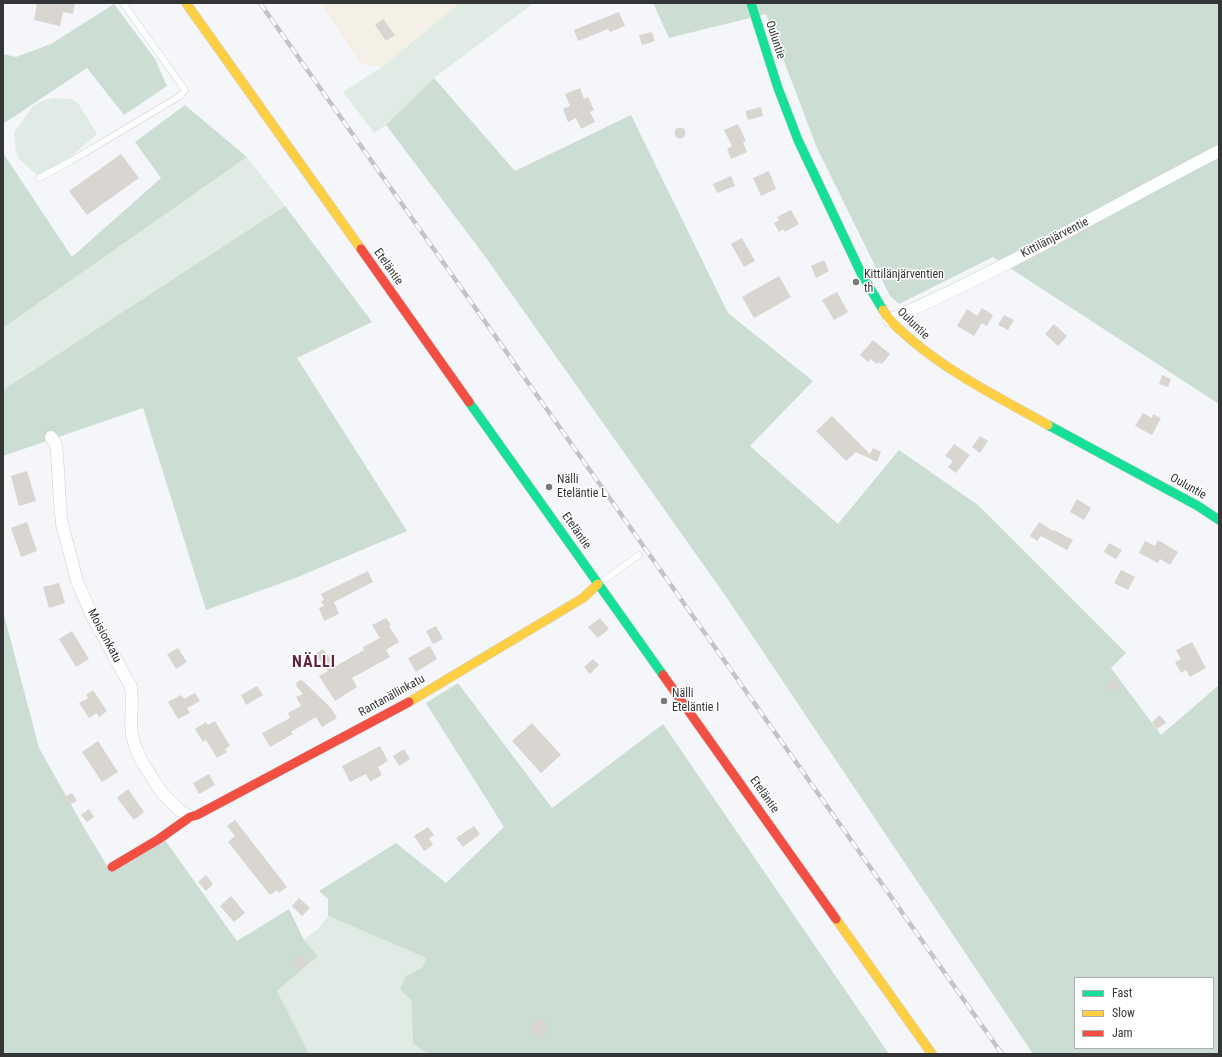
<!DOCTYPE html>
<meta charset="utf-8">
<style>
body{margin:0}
#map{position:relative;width:1222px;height:1057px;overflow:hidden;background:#f4f6f9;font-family:"Roboto Condensed",sans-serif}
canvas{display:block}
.frame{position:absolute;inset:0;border:4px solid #343537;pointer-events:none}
.legend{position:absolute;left:1074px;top:977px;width:140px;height:72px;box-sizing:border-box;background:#fff;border:1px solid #aeaeaf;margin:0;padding:5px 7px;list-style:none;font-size:12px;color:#343537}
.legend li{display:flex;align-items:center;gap:8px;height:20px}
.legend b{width:20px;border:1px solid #aeaeaf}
</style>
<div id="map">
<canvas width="1222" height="1057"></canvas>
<div class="frame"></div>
<ul class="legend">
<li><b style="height:5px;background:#16e098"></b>Fast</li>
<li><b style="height:5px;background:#ffcf43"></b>Slow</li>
<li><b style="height:5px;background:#f24e42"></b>Jam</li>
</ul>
</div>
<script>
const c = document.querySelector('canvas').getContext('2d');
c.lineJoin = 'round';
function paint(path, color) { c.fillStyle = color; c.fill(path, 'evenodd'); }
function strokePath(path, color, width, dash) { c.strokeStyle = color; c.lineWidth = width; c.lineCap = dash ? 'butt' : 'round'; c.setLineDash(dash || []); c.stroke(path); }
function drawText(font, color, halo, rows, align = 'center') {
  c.font = font + ' "Roboto Condensed",sans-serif'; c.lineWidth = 3; c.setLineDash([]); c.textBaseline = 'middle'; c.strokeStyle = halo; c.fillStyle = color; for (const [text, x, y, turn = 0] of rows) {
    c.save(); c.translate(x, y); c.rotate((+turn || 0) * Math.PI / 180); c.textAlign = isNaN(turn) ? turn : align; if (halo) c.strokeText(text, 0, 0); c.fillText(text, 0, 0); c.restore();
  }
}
const industrial = new Path2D(`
 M321,3H460L382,67L360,63Z`);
const green = new Path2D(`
 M460,3H534L434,78L386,125L374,133L343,92L382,67Z
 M54,98L70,99L78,103L97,134L68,159L37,175L19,159L16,152L14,133L33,106L44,100Z
 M247,157L285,206L3,390V328Z
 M328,916L426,958L423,967L406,976L411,1000L413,1044L428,1054H309L277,991L318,956L304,940L319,928Z`);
const forest = new Path2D(`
 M653,3H1219V404L993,257L899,304L890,296L817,148L766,14L669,38Z
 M114,4L155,59L167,86L124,115L87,68L3,124V54L16,57L51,44Z
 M434,78L515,171L631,115L728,313L813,381L750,446L838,524L899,450L978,505L1126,653L1111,668L1161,735L1219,685V1054H1033L727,598L484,255L386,125ZM1075,978H1213V1048H1075Z
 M185,105L247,157L3,328V153L72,257L161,178L135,142Z
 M285,206L372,322L297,358L407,531L293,579L206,610L143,408L3,456V390Z
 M3,611L39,748L86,831L109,869L165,840L237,941L289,909L304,940L318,956L277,991L309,1054H3Z
 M458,683L552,808L663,724L889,1054H428L413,1044L411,1000L400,989L406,976L423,967L426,958L328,916V899L319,891L396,843L446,883L504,827L426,703Z`);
const building = new Path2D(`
 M37,3H75L73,14L63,12L60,26L34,20Z
 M619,12L625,26L610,32L608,29L578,41L574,30Z
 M383,19L395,35L386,41L375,25Z
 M652,32L655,41L642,45L639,35Z
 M580,88L584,99L588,97L594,110L590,112L595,122L581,129L576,118L568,122L563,109L570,106L565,94Z
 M761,107L763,116L748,120L745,111Z
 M738,124L746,141L743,142L747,152L731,159L727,149L732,146L724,130Z
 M674.5 133a5.5 5.5 0 1 1 11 0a5.5 5.5 0 1 1-11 0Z
 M121,154L139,178L87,215L69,191Z
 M769,171L776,189L761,196L753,178Z
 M731,176L735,186L717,193L713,184Z
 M791,210L799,224L785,232L783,229L779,232L774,223L779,220L777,217Z
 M742,238L755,261L744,267L731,244Z
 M824,260L829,271L816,278L811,266Z
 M779,276L791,297L754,318L742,297Z
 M837,292L848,312L834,320L822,300Z
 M982,308L993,315L987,326L982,323L974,336L957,326L967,309L977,316Z
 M1004,315L1014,320L1008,330L998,325Z
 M1054,324L1067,336L1058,346L1045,334Z
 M873,340L890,354L882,364L878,362L877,364L870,359L868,362L860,355Z
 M1162,375L1171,379L1168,387L1159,384Z
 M1143,413L1152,418L1153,414L1161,418L1152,435L1135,426Z
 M832,416L870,454L873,448L881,452L877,462L856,452L846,461L816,431Z
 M980,436L988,441L980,453L972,447Z
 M954,444L970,455L956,473L948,467L953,461L945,456Z
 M27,471L36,501L19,506L11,476Z
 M1077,499L1091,508L1084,520L1070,512Z
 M27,522L37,551L21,557L11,528Z
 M1039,522L1053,531L1054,530L1073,540L1067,550L1041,536L1037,541L1030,536Z
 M1158,540L1178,552L1170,565L1160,559L1158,563L1139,553L1145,541L1155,546Z
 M1109,543L1122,550L1116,559L1104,552Z
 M1121,570L1135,577L1128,590L1114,583Z
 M368,571L373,582L334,602L339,614L324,621L319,608L324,606L321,602L324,600L321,594Z
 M59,583L65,603L49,608L43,587Z
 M386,618L391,625L389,626L399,642L386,650L390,657L352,678L357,687L335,701L319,676L328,671L315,654L323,649L336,666L364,650L363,647L380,638L372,625Z
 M600,618L609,629L598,638L588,627Z
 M436,626L443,639L433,644L426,631Z
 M72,631L89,659L76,667L59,639Z
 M1192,642L1206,668L1190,677L1186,670L1181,673L1175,662L1181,659L1176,650Z
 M430,646L437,659L416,672L408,658Z
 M178,648L187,662L176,669L167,654Z
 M593,659L599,665L590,674L584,667Z
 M1115,679L1120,687L1111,692L1106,684Z
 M300,680L303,681L331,708L337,718L322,727L316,717L291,732L293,734L270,747L262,733L290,718L288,713L301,706L296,697L303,694L297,687L296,683Z
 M257,686L263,695L246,705L241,695Z
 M93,690L107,711L99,717L97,713L89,718L79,703L88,698L86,695Z
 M195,693L200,701L187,708L190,713L178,719L168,702L181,695L184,699Z
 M1160,715L1166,723L1157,729L1152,722Z
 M215,721L230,746L225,749L227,752L217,758L206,740L203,742L195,729L206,722L208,725Z
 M532,723L561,755L541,773L512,741Z
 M98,741L118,772L102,782L82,752Z
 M380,746L388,761L378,767L382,775L370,782L366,774L350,782L342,766Z
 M404,749L410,759L399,766L393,756Z
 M209,774L215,785L199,794L193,783Z
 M128,789L144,812L134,820L117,798Z
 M72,793L77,801L68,806L63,798Z
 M89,809L94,817L87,822L81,815Z
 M235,820L287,887L279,893L277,890L270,895L228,842L235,836L227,826Z
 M474,826L480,834L463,847L456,838Z
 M428,827L434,835L429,838L433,845L424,851L414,836Z
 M206,875L213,884L206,891L198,882Z
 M231,896L245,913L234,922L220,906Z
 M299,898L310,908L302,916L292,906Z
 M299,955L307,964L299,971L291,962Z
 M536,1018L549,1024L541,1039L529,1032Z`);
const lane = new Path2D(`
 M39,178L71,161L180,96L185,90L123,3
 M600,583L639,555`);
const street = new Path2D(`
 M889,320C1002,270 1109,208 1219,151
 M51,437L56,445L57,454L60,503L62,524L77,581L92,616L131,687L132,701L131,725L132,735L135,746L142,762L162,793L179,810L190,817`);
const fast = new Path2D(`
 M751,3L778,88L798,140L861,273L883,310
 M469,402L663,675
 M1048,425L1198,506L1219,520`);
const slow = new Path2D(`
 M186,3L361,249
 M883,310C890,322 898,328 908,337C949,373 1000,398 1048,425
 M409,702L583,598L598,584
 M836,919L932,1054`);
const jam = new Path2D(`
 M361,249L469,402
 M663,675L836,919
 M112,867L159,839L190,817L197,815L409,702`);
const rail = new Path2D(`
 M260,3L1002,1054`);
const markers = [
 [856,282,4,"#77797b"],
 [549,487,4,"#77797b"],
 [664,701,4,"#77797b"]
];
const streetNames = [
 ["Ouluntie",775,40,72],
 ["Kittilänjärventie",1055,238,-27],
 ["Eteläntie",388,267,55],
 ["Ouluntie",913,324,44],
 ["Ouluntie",1188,487,29],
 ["Eteläntie",576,531,55],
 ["Moisionkatu",104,636,62],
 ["Rantanällinkatu",392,696,-29],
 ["Eteläntie",764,795,55]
];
const poiNames = [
 ["Kittilänjärventien",864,275],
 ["th",864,289],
 ["Nälli",557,480],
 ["Eteläntie L",557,494],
 ["Nälli",672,694],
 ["Eteläntie I",672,708]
];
const districtNames = [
 ["NÄLLI",314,663]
];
paint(industrial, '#f4f0e5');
paint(green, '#dfebe4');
paint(forest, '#ccded3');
paint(building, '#d9d5d1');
strokePath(lane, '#cfd1d3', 7);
strokePath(street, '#cfd1d3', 13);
strokePath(fast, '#cfd1d3', 10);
strokePath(slow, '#cfd1d3', 10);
strokePath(jam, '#cfd1d3', 10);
strokePath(lane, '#fdfefe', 6);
strokePath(street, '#fdfefe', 12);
strokePath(fast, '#16e098', 9);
strokePath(slow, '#ffcf43', 9);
strokePath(jam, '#f24e42', 9);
strokePath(rail, '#c3c4c4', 4.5);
strokePath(rail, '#fff', 3, [9]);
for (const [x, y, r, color] of markers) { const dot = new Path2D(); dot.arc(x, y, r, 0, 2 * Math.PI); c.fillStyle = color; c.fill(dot); strokePath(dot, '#fff', 1.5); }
drawText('12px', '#343537', '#fff', streetNames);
drawText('12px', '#343537', '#fff', poiNames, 'left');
c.letterSpacing = '1px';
drawText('bold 16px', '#612141', '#fff', districtNames);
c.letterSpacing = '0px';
</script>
